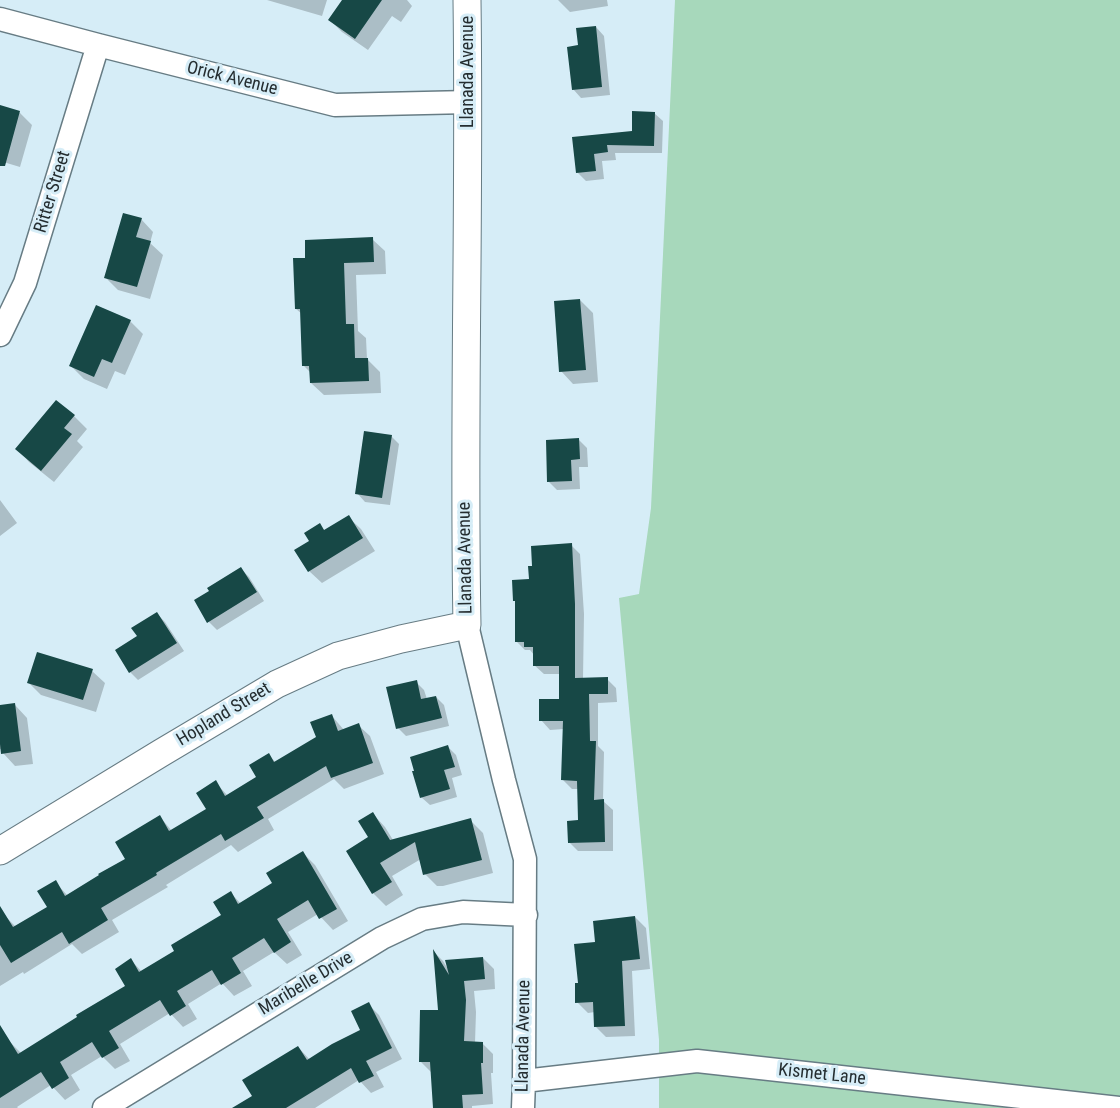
<!DOCTYPE html>
<style>
body{margin:0}
canvas{display:block;background:#d6edf7}
</style>
<canvas width="1120" height="1108"></canvas>
<script>
const c = document.querySelector('canvas').getContext('2d');
c.lineJoin = 'round';
function paint(path, color) { c.fillStyle = color; c.fill(path, 'evenodd'); }
function strokePath(path, color, width, dash) { c.strokeStyle = color; c.lineWidth = width; c.lineCap = dash ? 'butt' : 'round'; c.setLineDash(dash || []); c.stroke(path); }
function drawText(font, color, halo, rows, align = 'center') {
  c.font = font + ' "Roboto Condensed",sans-serif'; c.lineWidth = 6; c.setLineDash([]); c.textBaseline = 'middle'; c.strokeStyle = halo; c.fillStyle = color; for (const [text, x, y, turn = 0] of rows) {
    c.save(); c.translate(x, y); c.rotate((+turn || 0) * Math.PI / 180); c.textAlign = isNaN(turn) ? turn : align; if (halo) c.strokeText(text, 0, 0); c.fillText(text, 0, 0); c.restore();
  }
}
const green = new Path2D(`
 M675,0H1120V1108H659V1040L619,598L639,594L651,508Z`);
const shadow = new Path2D(`
 M267,0H327L322,16Z
 M344,0H407L412,6L401,22L392,16L368,50L342,32L330,20Z
 M558,0H607L608,6L570,12Z
 M596,27L604,36L610,95L581,98L573,89L579,47Z
 M0,107L20,113L32,125L20,167L0,161Z
 M654,113L663,121L662,153H615L616,160L602,161L604,179L586,181L577,172L574,138L633,132Z
 M141,219L153,232L150,243L163,255L150,299L118,290L106,278Z
 M372,239L385,251L386,274L356,275L358,331L366,338L367,359L380,372L381,393L324,395L311,383V373L304,366L302,314L296,309L307,259Z
 M580,300L593,313L598,382L573,384L561,371Z
 M130,321L143,334L125,375L115,371L107,389L84,379L71,366Z
 M56,402L74,416L87,429L77,441L83,447L54,482L29,462L17,449Z
 M391,436L399,444L390,505L365,502L357,493Z
 M579,440L587,448L588,467H579L580,489L557,490L549,482Z
 M0,500L17,523L0,536Z
 M348,517L361,529L375,551L322,583L309,571L311,542L320,525L325,531Z
 M571,545L580,554L584,614L583,679H607L616,688L617,702L598,703V746L604,752L603,801L613,810V851H578L569,842L579,822V789H572L563,780L564,729L550,730L541,720L561,700V674H544L534,665V655L530,650H525L516,641L530,580Z
 M241,569L249,577L264,601L217,630L209,622Z
 M157,614L165,622L184,651L138,680L130,672L139,636Z
 M92,671L105,683L96,712L41,695L29,683Z
 M416,682L424,690L427,699L436,697L444,705L449,726L406,736L398,728Z
 M15,705L27,718L33,764L15,766L3,753L2,749H0V707Z
 M332,716L344,730L358,725L370,736L384,774L344,789L334,779L268,819L274,830L238,852L231,845L166,885L168,887L112,920L119,932L82,954L72,944L24,974L23,972L0,986V916L3,914L16,927L49,907L55,882L68,896L127,859L160,817L172,831L208,810L215,782L228,796L258,777L269,755L276,763L318,738Z
 M448,747L456,755L462,775L452,778L457,797L430,805L421,797Z
 M373,814L385,827L393,840L470,820L483,833L493,873L443,886H437L424,873L421,859L392,876L403,895L386,906L373,893L370,837Z
 M303,853L315,865L348,921L333,930L318,914L288,932L302,955L287,964L274,952L243,971L252,986L234,996L222,983L188,1004L197,1019L183,1027L170,1013L120,1044L130,1061L115,1069L102,1056L71,1075L80,1090L65,1100L51,1085L17,1107L18,1108H0V1047L9,1041L21,1053L128,986L131,960L142,972L176,951L223,915L231,893L241,904L274,884Z
 M635,917L646,928L650,969L632,971L635,1036L606,1037L596,1027L595,1012L588,1013L577,1002L580,984L597,943Z
 M435,953L443,961L448,969L483,958L494,969L495,989L474,991L476,1012L475,1043H482L493,1054V1073H491L493,1104L472,1106V1108H434L432,1073L421,1062L439,1012Z
 M368,1004L379,1015L402,1059L376,1072L384,1087L371,1093L359,1080L315,1108H234L254,1096L298,1047L310,1060L362,1030Z`);
const building = new Path2D(`
 M342,0H382L355,39L328,20Z
 M596,26L602,87L572,90L567,47L578,45L576,28Z
 M0,105L20,111L5,166H0Z
 M632,111L655,112L654,146L607,145L608,152L594,154L596,171L576,173L572,137L632,131Z
 M123,213L142,218L136,237L151,241L137,287L104,278Z
 M373,237L374,262L344,263L346,324H354L355,358H368L369,381L310,383L309,366H302L300,309H295L293,258H305V240Z
 M580,299L586,370L559,372L554,301Z
 M96,305L131,320L112,363L102,359L94,377L69,366Z
 M56,400L75,415L64,428L72,434L41,471L15,449Z
 M364,431L392,435L382,498L355,494Z
 M579,438L580,459L571,460L572,481L547,482L546,440Z
 M349,515L363,538L308,572L294,550L309,541L304,533L320,523L324,530Z
 M572,543L575,604V678L608,677V694H589L590,741H596L594,800L604,799L605,842L568,843L567,821L578,820L577,781L561,780L563,721H539V699H559V666H533V647H524V642H515V601H513L512,580L529,579L528,566H532L531,546Z
 M241,567L257,592L207,623L194,600L209,591L207,588Z
 M157,612L177,643L129,673L115,650L137,636L131,628Z
 M37,652L93,669L83,700L27,683Z
 M417,680L421,699L436,696L442,718L396,729L386,687Z
 M15,703L21,751L1,754L0,744V705Z
 M332,714L338,731L359,723L373,763L331,778L326,766L257,807L264,818L225,841L221,834L156,873L157,875L101,908L108,920L69,944L62,932L11,963L0,945V906L13,927L47,907L37,891L56,880L65,896L99,875L98,874L125,859L115,842L160,815L169,831L206,809L196,793L216,780L225,796L256,777L249,765L269,753L274,762L316,737L310,722Z
 M448,745L455,767L444,770L450,789L420,798L412,771H414L410,757Z
 M373,812L390,840L471,818L482,860L423,875L415,842L380,863L392,882L372,894L346,851L368,837L358,821Z
 M303,851L337,909L319,919L308,900L277,919L291,942L274,953L264,938L232,958L241,973L221,985L212,970L177,991L186,1006L170,1016L160,1000L109,1031L119,1048L102,1058L92,1042L60,1062L69,1078L52,1089L41,1072L0,1098V1025L18,1054L77,1017L76,1015L125,986L115,969L131,958L139,972L174,951L171,945L221,915L213,902L231,891L238,904L272,883L266,873Z
 M635,916L640,959L622,961L625,1026L594,1027L593,1002L575,1003V983H578L574,944L595,942L593,921Z
 M433,949L449,975L445,960L483,957L485,979L464,981L466,1000L464,1041L483,1042V1063H481L483,1094L462,1095L463,1108H433L430,1062H419L420,1010H438Z
 M369,1002L392,1048L366,1061L374,1076L359,1083L351,1068L286,1108H232L252,1096L242,1080L298,1046L307,1060L332,1044L360,1030L351,1011Z`);
const minor = new Path2D(`
 M0,19L98,45L335,105L469,102
 M0,335L25,283L98,45
 M467,625L504,780L525,859L524,1081L523,1108
 M524,1081L697,1061L1120,1108
 M104,1108L382,938L422,919L463,912L526,915`);
const tertiary = new Path2D(`
 M0,851L161,753L277,684L338,656L401,639L467,625C463,416 470,208 467,0`);
const streetNames = [
 ["Llanada Avenue",468,72,-90],
 ["Orick Avenue",232,79,14],
 ["Ritter Street",53,192,-73],
 ["Llanada Avenue",466,558,-91],
 ["Hopland Street",224,715,-31],
 ["Maribelle Drive",306,984,-31],
 ["Llanada Avenue",524,1036,-89],
 ["Kismet Lane",822,1075,6]
];
paint(green, '#a7d8bb');
paint(shadow, '#0003');
paint(building, '#174846');
strokePath(minor, '#677c84', 25);
strokePath(tertiary, '#677c84', 29);
strokePath(minor, '#fff', 22);
strokePath(tertiary, '#fff', 27);
drawText('18px', '#242d30', '#d6edf7', streetNames);
</script>
